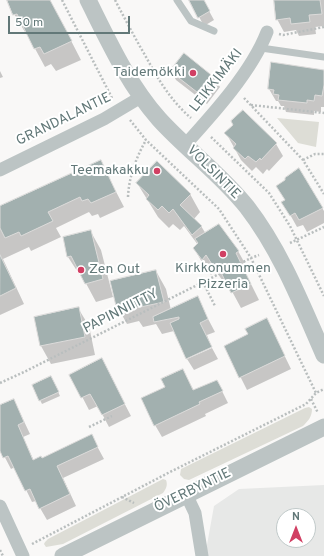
<!DOCTYPE html>
<meta charset="utf-8">
<style>
body{margin:0}
#map{position:relative;width:324px;height:556px;overflow:hidden;background:#f9f8f7;font-family:Overpass,sans-serif}
canvas{display:block}
.north{position:absolute;left:276px;top:508px;width:40px;height:40px;box-sizing:border-box;background:#fff;border:1px solid #c0c9c9;border-radius:50%;rotate:0deg;font-size:11px;font-weight:700;line-height:16px;text-align:center;color:#627878}
.north::after{content:'';display:block;margin:auto;width:14px;height:18px;background:#d13f63;clip-path:polygon(50% 0,100% 100%,50% 72%,0 100%)}
.scale{position:absolute;left:8px;top:16px;width:122px;height:18px;box-sizing:border-box;border:2px solid #627878;border-top:0;padding-left:5px;font-size:12px;line-height:14px;white-space:nowrap;color:#627878;-webkit-text-stroke:3px #fff;paint-order:stroke}
</style>
<div id="map">
<canvas width="324" height="556"></canvas>
<div class="north">N</div>
<div class="scale">50 m</div>
</div>
<script>
const c = document.querySelector('canvas').getContext('2d');
c.lineJoin = 'round';
function paint(path, color) { c.fillStyle = color; c.fill(path, 'evenodd'); }
function strokePath(path, color, width, dash) { c.strokeStyle = color; c.lineWidth = width; c.lineCap = dash ? 'butt' : 'round'; c.setLineDash(dash || []); c.stroke(path); }
function drawText(font, color, halo, rows, align = 'center') {
  c.font = font + ' Overpass,sans-serif'; c.lineWidth = 4; c.setLineDash([]); c.textBaseline = 'middle'; c.strokeStyle = halo; c.fillStyle = color; for (const [text, x, y, turn = 0] of rows) {
    c.save(); c.translate(x, y); c.rotate((+turn || 0) * Math.PI / 180); c.textAlign = isNaN(turn) ? turn : align; if (halo) c.strokeText(text, 0, 0); c.fillText(text, 0, 0); c.restore();
  }
}
const built = new Path2D(`
 M324,485V556H205L214,506L239,489ZM284,516H308V540H284Z`);
const green = new Path2D(`
 M277,118L319,122L316,147L298,143Z
 M309,407L312,409C312,417 308,421 303,426L189,480L184,479L180,475L181,469L305,408Z
 M163,479L166,480C168,485 166,489 163,493L63,544L46,547L44,544L45,542L48,539Z`);
const shadow = new Path2D(`
 M8,0H50L81,60L56,71L51,64L45,67L26,32H25L14,14Z
 M190,0H203L214,20L204,26Z
 M275,0H324V26L315,27L316,34L299,36L296,30L284,32L277,19Z
 M184,55L215,79L220,87L207,104L176,80L171,71Z
 M0,71L3,77L0,78Z
 M324,73V107H321V112L314,111V115L286,112L284,106H281L278,101H276L269,89Z
 M234,125L276,144L283,156L269,171L267,169L263,174L256,167L252,171L241,160L226,133Z
 M100,161L124,207L100,218L98,214L92,216L89,212L56,228L61,237L31,251L29,247L3,259L24,304L0,315V207Z
 M298,170L324,211V223L307,232L303,225L297,227L283,202L286,200V181Z
 M137,183L190,194L200,212L194,219L201,226L206,234L238,251L247,267L244,270L259,300L241,308L227,282L225,284L215,270L211,275L203,264L194,248L198,245L184,226L180,230L173,224L169,228L158,217Z
 M91,232L101,250L113,297L96,302L81,274H79L68,257Z
 M156,271L166,289L171,310L197,298L215,332L207,335L211,346L186,357L174,331L162,334L156,324L143,327L139,321L127,324L117,306L111,281Z
 M78,308L89,326L95,355L51,364L41,346Z
 M273,332L291,369L247,390L225,346Z
 M212,348L218,359L194,370L187,359Z
 M183,370L194,391L217,381L228,403L205,414L206,416L162,437L155,425L166,387Z
 M108,372L131,416L109,427L98,406L89,410L71,375Z
 M53,381L60,396L42,404L40,400Z
 M14,400L30,434L23,437L34,461L42,459L91,435L104,459L63,478L76,506L47,520L36,501L32,502L15,467L11,469L0,448V407Z`);
const building = new Path2D(`
 M7,0H50L72,41L44,54L40,47L34,49L17,14L13,15Z
 M189,0H204L210,11L198,18Z
 M274,0H320L322,14L309,15L310,22L291,24L290,18L276,20Z
 M184,53L215,78L202,96L170,71Z
 M271,62L324,70V85L322,96L315,95L314,101L307,100V103L278,100L279,95L273,94L274,90L268,89Z
 M243,110L277,143L261,160L260,158L256,162L248,156L245,159L233,148L236,144L224,133L233,125L231,121Z
 M101,160L116,192L91,203L88,199L82,201L80,197L48,212L53,221L21,236L19,232L5,238L0,228V206Z
 M157,161L191,194L180,205L202,226L192,235L173,209L169,213L162,206L158,210L146,199L149,195L136,183Z
 M299,168L323,208L299,220L295,213L290,216L281,202L285,200L276,186L285,180V178Z
 M219,224L239,251L236,253L251,284L231,293L218,266L215,269L206,255L202,260L193,248L198,243L195,239Z
 M91,230L103,279L85,284L71,256L67,257L63,237Z
 M0,255L16,288L0,296Z
 M156,270L164,302L131,309L130,303L116,306L110,281Z
 M198,296L208,319L200,323L212,347L186,359L170,323L179,319V317L154,322L153,317Z
 M79,307L85,337L40,346L34,317Z
 M267,318L285,356L239,378L224,346L248,334L245,329Z
 M102,358L125,404L102,415L90,394L81,398L69,375Z
 M183,369L193,390L217,380L223,391L199,402L200,404L154,426L141,398L165,387L161,379Z
 M51,376L59,392L39,401L32,385Z
 M14,399L24,422L18,425L33,460L41,456L42,458L92,434L98,447L57,466L70,494L39,509L30,489L25,491L8,456L3,458L0,451V405Z`);
const path = new Path2D(`
 M62,0L112,98
 M115,0C125,19 135,38 146,57C158,79 171,101 191,118
 M279,34L283,35L324,27
 M244,98L303,160L324,194
 M251,105L324,113
 M130,120L146,140L219,209L251,258L316,393
 M211,137L269,193L290,226L324,296
 M303,160L315,154H324
 M128,197C129,176 136,158 146,140
 M290,243L324,227
 M203,282L215,306
 M0,383L24,372L251,258L259,255
 M311,399L318,413
 M89,427L112,416
 M122,497L134,503
 M32,544L170,472L306,404L316,393L324,389
 M0,550L3,556`);
const service = new Path2D(`
 M177,0L191,21L214,31
 M261,48L324,57`);
const minor = new Path2D(`
 M185,145C214,113 252,71 267,32
 M0,170L104,119L141,97
 M186,494L195,513L202,556
 M0,506L23,556`);
const tertiary = new Path2D(`
 M88,0C109,42 128,84 159,119C187,150 221,174 247,207C281,251 302,305 324,355
 M63,556L324,427`);
const markers = [
 [193,73,4,"#d13f63"],
 [157,171,4,"#d13f63"],
 [223,254,4,"#d13f63"],
 [81,270,4,"#d13f63"]
];
const poiNames = [
 ["Taidemökki",185,73],
 ["Teemakakku",149,171],
 ["Kirkkonummen",223,269,"center"],
 ["Pizzeria",223,285,"center"],
 ["Zen Out",89,270,"left"]
];
const streetNames = [
 ["LEIKKIMÄKI",217,81,-52],
 ["GRANDALANTIE",64,120,-26],
 ["VOLSINTIE",213,173,45],
 ["PAPINNIITTY",121,312,-27],
 ["ÖVERBYNTIE",193,491,-26]
];
paint(built, '#e7e8e7');
paint(green, '#ddddd6');
paint(shadow, '#0003');
paint(building, '#a2b0af');
strokePath(building, '#dbdad9', 1);
strokePath(path, '#b9bebe', 2.5, [2, 2]);
strokePath(service, '#bcc4c4', 7);
strokePath(minor, '#bcc4c4', 13);
strokePath(tertiary, '#bcc4c4', 17);
for (const [x, y, r, color] of markers) { const dot = new Path2D(); dot.arc(x, y, r, 0, 2 * Math.PI); c.fillStyle = color; c.fill(dot); strokePath(dot, '#fff', 1.5); }
drawText('14px', '#627878', '#fff', poiNames, 'right');
drawText('14px', '#627878', '#fff', streetNames);
</script>
